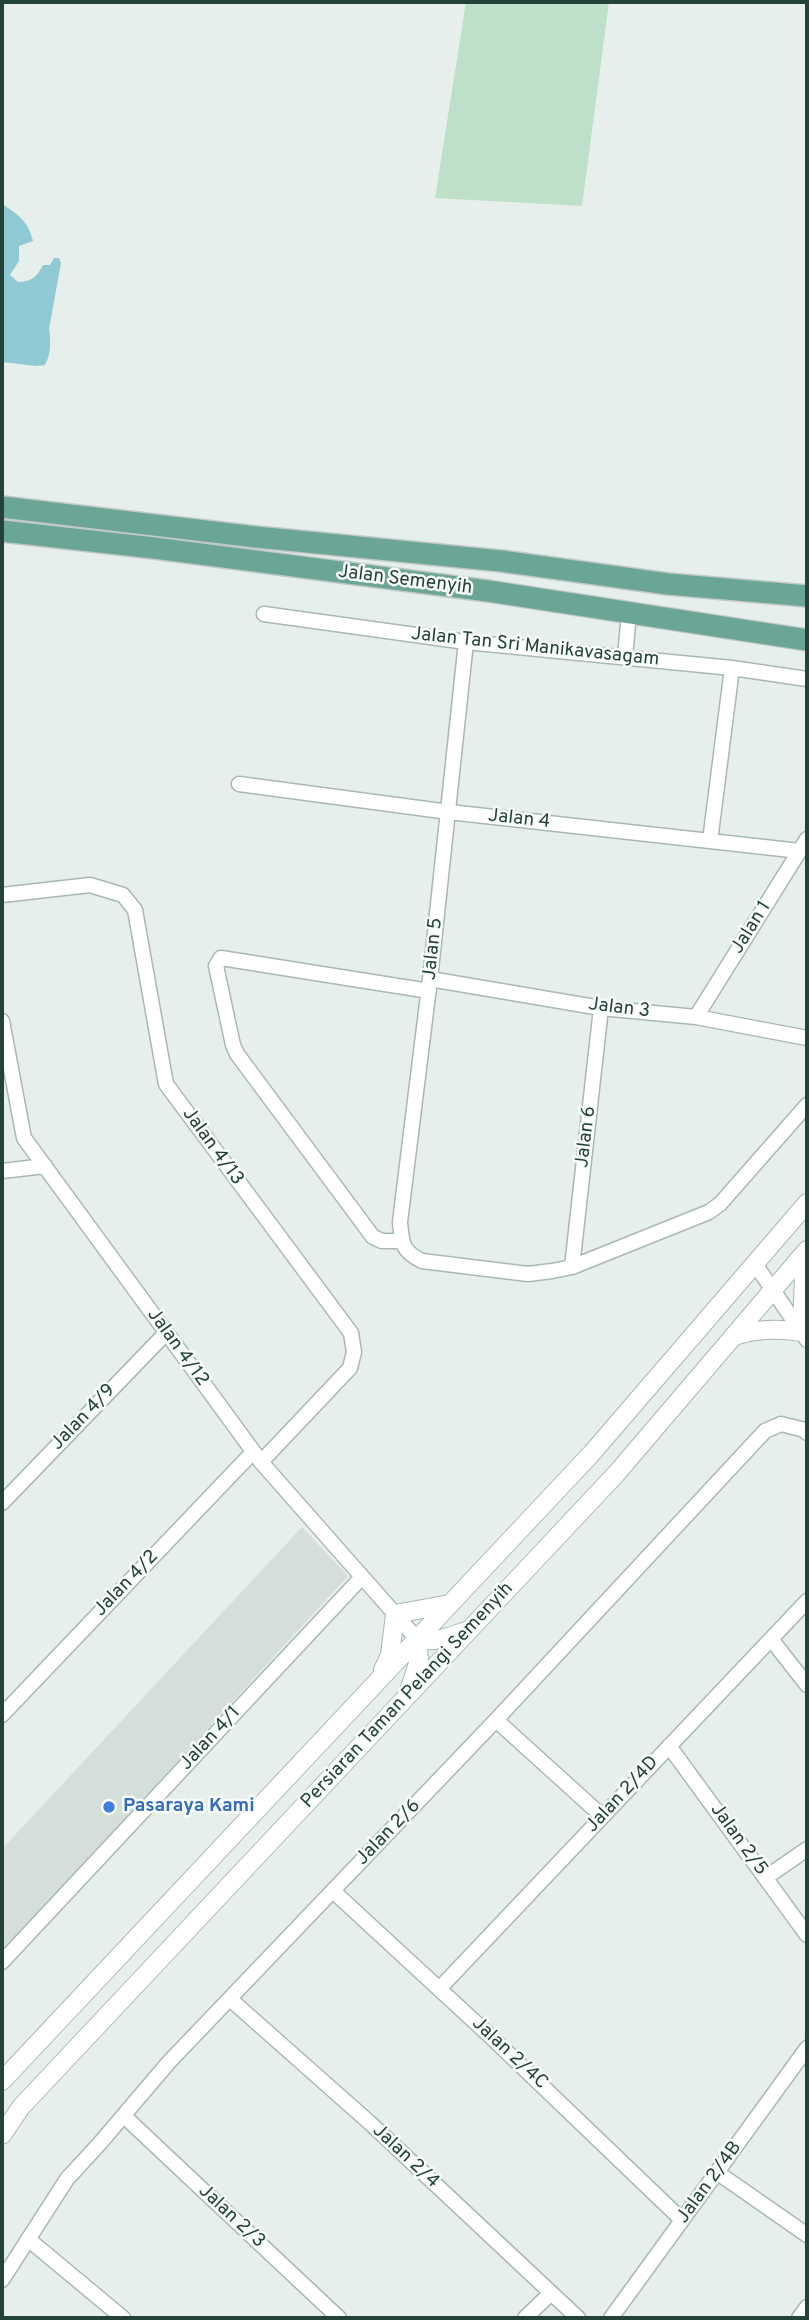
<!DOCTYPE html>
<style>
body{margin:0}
#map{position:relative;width:809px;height:2320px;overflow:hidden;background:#e6efeb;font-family:Overpass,sans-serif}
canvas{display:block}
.frame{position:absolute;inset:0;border:4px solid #24423a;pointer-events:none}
</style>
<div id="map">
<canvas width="809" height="2320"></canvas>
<div class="frame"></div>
</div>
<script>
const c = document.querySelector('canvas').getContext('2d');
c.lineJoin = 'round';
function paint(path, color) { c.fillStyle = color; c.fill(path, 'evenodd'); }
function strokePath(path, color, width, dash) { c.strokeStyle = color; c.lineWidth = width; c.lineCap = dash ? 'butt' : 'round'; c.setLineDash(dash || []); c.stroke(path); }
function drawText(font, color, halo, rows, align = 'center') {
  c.font = font + ' Overpass,sans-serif'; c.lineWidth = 5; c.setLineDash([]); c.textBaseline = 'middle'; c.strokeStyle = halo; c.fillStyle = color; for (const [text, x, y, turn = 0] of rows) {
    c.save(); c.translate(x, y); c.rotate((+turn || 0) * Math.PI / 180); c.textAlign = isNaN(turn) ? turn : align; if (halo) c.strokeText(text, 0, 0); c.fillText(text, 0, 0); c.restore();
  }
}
const built = new Path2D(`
 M302,1527L348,1576L2,1952V1849Z`);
const green = new Path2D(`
 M466,2H609L582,206L435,198Z`);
const water = new Path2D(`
 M2,204C19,215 28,221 33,241L19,246V261L10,275L18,282C31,282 37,277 43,265H50L54,258H59L61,263L49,329C51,341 51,354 45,365L36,366L2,362Z`);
const minor = new Path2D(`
 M264,614L466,642L732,668L807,679
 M466,642L430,979L400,1222C402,1244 402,1251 422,1261L528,1274L552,1271L572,1267L709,1212L720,1204L807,1105
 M625,657L629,613
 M239,784L449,812L800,851
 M710,841L732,668
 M2,895L90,885L123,895L135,910L166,1084L351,1333L354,1352L350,1368L261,1462
 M430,979L601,1008L696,1017L807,1038
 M696,1017L807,839
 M2,1021L24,1138L261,1462L417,1639
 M2,1171L45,1166
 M402,1241H382L373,1237L237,1054L233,1045L216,966L221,958L429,991
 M755,1264L807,1340
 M572,1267L601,1008
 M2,1503L166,1333
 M771,1639L807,1685
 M2,1715L253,1452
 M496,1720L602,1816
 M669,1746L807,1935
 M765,1878L807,1849
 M333,1891L488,2034L682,2220
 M2,1962L362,1577
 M439,1989L807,1601
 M230,1999L370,2123L578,2318
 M124,2116L339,2318
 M718,2173L807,2235
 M28,2239L123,2318
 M2,2280L67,2179L101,2142L169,2062L496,1720L765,1431L781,1424L805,1430L807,1433
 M525,2318L551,2293
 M611,2318L807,2048
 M799,2318L807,2307`);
const tertiary = new Path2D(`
 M734,1336C758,1329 777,1328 802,1332L804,1276L807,1259
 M383,1670L390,1655L395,1614L450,1604
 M410,1688L419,1660L417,1639C435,1643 449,1637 466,1631
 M2,2081L592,1453L807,1203
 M2,2135L21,2107L616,1474L807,1250`);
const primary = new Path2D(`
 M2,507L256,537L501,561L668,584L807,596
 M2,531L154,548L488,591L807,640`);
const markers = [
 [109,1807,7,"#3f7fe0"]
];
const streetNames = [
 ["Jalan Semenyih",405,581,7],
 ["Jalan Tan Sri Manikavasagam",535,648,6],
 ["Jalan 4",519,820,6],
 ["Jalan 1",752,928,-58],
 ["Jalan 5",434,949,-84],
 ["Jalan 3",619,1009,7],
 ["Jalan 6",587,1137,-83],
 ["Jalan 4/13",212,1147,54],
 ["Jalan 4/12",177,1348,54],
 ["Jalan 4/9",84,1418,-46],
 ["Jalan 4/2",127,1584,-46],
 ["Persiaran Taman Pelangi Semenyih",408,1696,-47],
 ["Jalan 4/1",211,1739,-47],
 ["Jalan 2/4D",623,1795,-47],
 ["Jalan 2/6",389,1833,-46],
 ["Jalan 2/5",738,1840,54],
 ["Jalan 2/4C",509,2054,43],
 ["Jalan 2/4",405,2157,43],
 ["Jalan 2/4B",710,2183,-54],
 ["Jalan 2/3",231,2217,43]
];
const shopNames = [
 ["Pasaraya Kami",123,1807]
];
paint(built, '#d4dfda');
paint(green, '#bfe0c8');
paint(water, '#8ec9d4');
strokePath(minor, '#a8b8b2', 17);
strokePath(tertiary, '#a8b8b2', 20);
strokePath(primary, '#c2cac8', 24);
strokePath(minor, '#fff', 14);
strokePath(tertiary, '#fff', 18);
strokePath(primary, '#6aa596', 21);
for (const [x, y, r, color] of markers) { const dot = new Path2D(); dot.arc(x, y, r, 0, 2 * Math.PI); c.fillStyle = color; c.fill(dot); strokePath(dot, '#f7fbf9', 2.5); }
drawText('19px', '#24423a', '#f7fbf9', streetNames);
drawText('bold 19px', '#366cbe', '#f7fbf9', shopNames, 'left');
</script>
